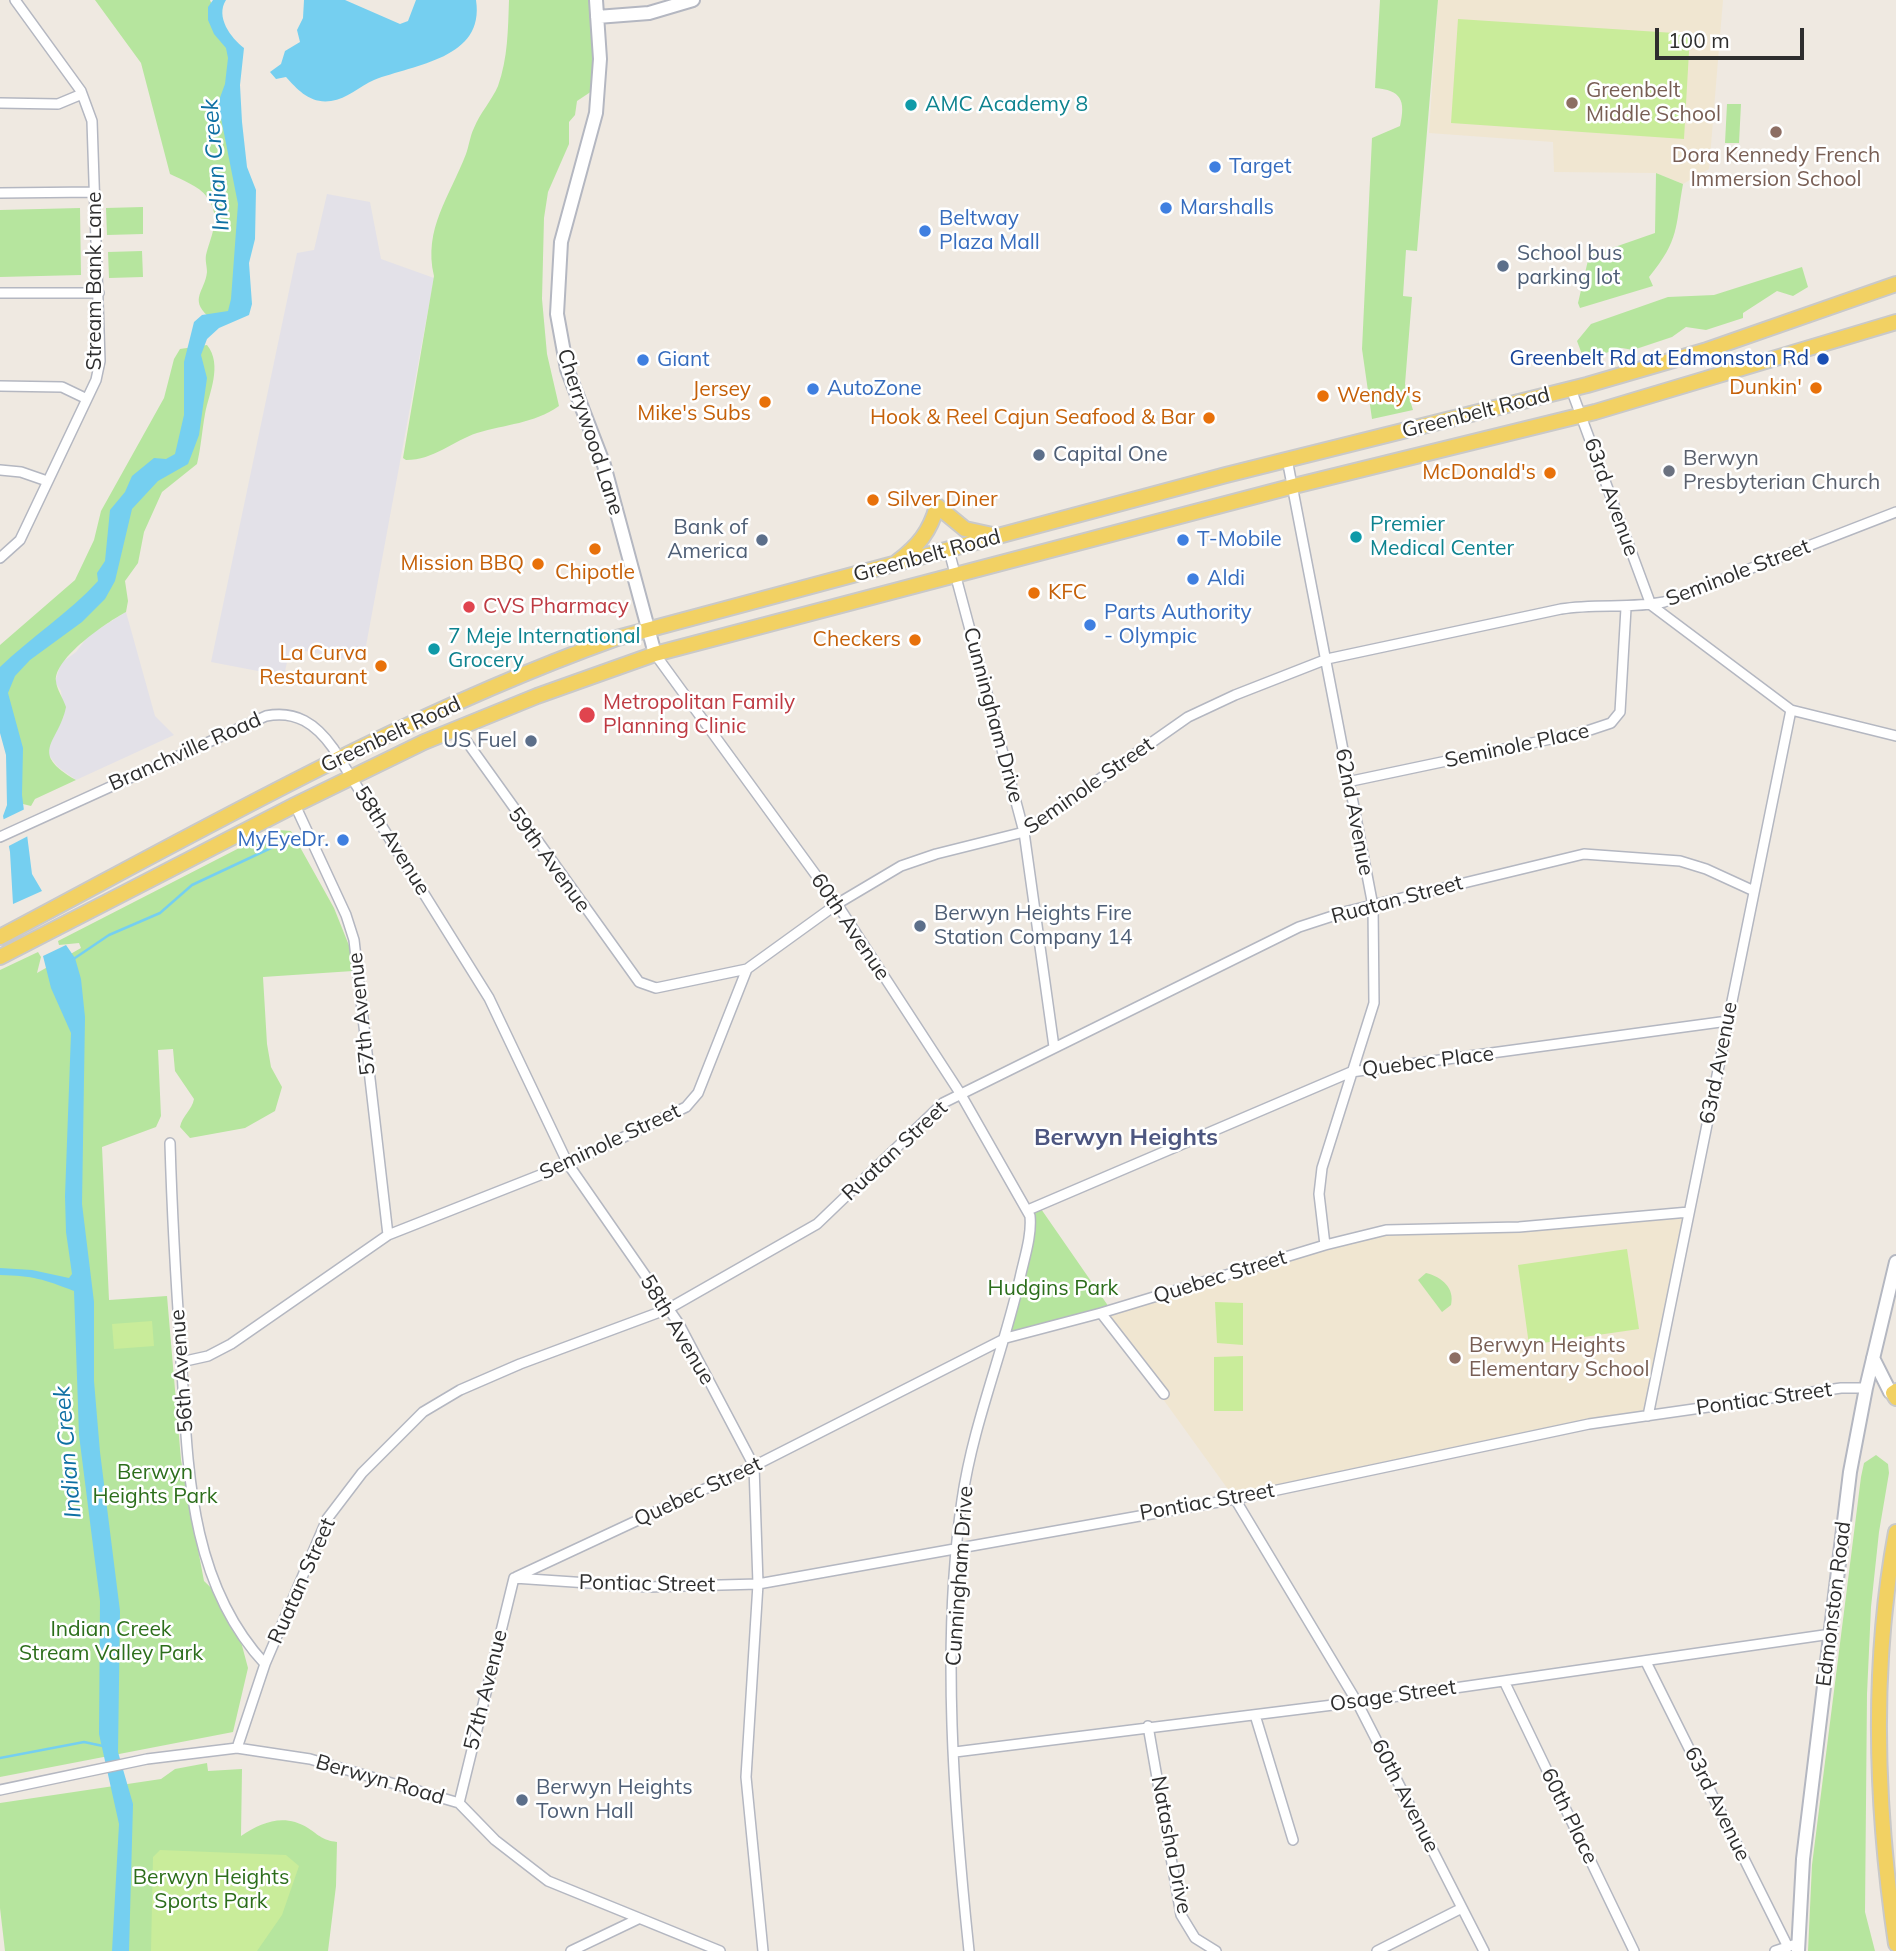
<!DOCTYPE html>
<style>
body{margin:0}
#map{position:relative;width:1896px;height:1951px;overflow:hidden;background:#efe9e1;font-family:Mulish,sans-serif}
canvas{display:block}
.scale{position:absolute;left:1655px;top:28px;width:149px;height:32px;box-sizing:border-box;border:4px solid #2e2e2e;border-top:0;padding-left:9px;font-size:21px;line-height:24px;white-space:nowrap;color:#2e2e2e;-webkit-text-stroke:5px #fff;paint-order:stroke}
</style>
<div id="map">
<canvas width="1896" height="1951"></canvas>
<div class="scale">100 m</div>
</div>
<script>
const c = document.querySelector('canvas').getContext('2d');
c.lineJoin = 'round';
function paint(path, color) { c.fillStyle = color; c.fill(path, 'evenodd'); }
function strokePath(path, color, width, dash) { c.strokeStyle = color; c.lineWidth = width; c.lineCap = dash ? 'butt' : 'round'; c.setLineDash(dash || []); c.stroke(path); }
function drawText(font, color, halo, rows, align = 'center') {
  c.font = font + ' Mulish,sans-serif'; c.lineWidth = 5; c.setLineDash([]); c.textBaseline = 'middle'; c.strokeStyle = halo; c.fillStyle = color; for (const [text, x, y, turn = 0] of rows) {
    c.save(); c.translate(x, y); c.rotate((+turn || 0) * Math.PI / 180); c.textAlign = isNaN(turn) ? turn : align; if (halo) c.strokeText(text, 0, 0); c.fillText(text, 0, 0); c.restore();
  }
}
const industrial = new Path2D(`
 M327,194L370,202L381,259L434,278L363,662L290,648L284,676L211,662L297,253L314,250Z
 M126,612L155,716L174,735L76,780L58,767L48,754V744L64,716L61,691L55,682L61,663L76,652L89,635Z`);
const education = new Path2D(`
 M1438,0H1723L1709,169L1683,184L1656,173L1554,172L1553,142L1429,133Z
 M1689,1212L1648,1416L1235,1499L1101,1313L1364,1235L1519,1227Z`);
const green = new Path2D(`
 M95,0H210L232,55L238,154L241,309L208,316C189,299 205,291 207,272C207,266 205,261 206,255C211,234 222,218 207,197C199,186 182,180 170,174L141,63Z
 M509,0H596L598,87L577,101L575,115L569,122V144L548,192L544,218L542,299L547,354L559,406C533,424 506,424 477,433C453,441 434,460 406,460L403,458L434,276C423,229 450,196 466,154C469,146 470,136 474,128C480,113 492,100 498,86C508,58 508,29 509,0Z
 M1380,0H1438L1417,251L1406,250L1403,296L1412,297L1405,384L1413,410L1372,419L1362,349L1372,138L1400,126C1406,100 1401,90 1375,88Z
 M1727,104H1741L1739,143H1725Z
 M1656,173L1683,184C1675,228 1680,239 1649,277L1653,286L1580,308L1578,303L1589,256L1655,233Z
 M143,207V234L107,235L106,208Z
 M80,208L81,275L0,277V210Z
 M142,251L143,277L109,278L108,252Z
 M1802,267L1808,287L1793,296L1777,291L1743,313V318L1706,330L1686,327L1672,337L1633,350L1622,348L1589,358L1583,357L1577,341L1591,324L1668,297L1714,295Z
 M207,345C223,365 209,393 205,414C202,431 201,447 197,464L162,492L144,532L138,563L125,581L128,601L126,612C107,622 54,658 56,681C56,688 64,700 66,707C59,743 27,752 76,780L35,799L31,806L15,802L0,677V645L75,580L94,540L101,511L164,398L174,359L180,349Z
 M279,830L291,831L334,908L352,953L353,971L263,977L267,1044L271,1067L282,1087L275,1111L245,1128L190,1138L180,1127C182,1116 192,1110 194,1099L175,1071L173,1049L158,1050L161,1116L156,1127L102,1147L109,1300L167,1296L181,1460L204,1581L232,1608L248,1668L233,1732L0,1777V970L38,952L41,957L37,973L81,948L79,943L59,945L58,941L247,844Z
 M1039,1206L1111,1310L1006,1338L1030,1216Z
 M1426,1273C1442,1277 1455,1288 1451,1305L1442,1312L1418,1280Z
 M1876,1455L1888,1464L1889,1473L1879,1532L1871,1607L1867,1694L1865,1912L1875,1951H1808L1812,1865L1861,1477L1864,1463Z
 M207,1763L208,1771L242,1769L241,1836C262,1822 284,1813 308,1828C320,1836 322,1840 337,1842L336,1886L328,1951H5L0,1908V1803L161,1779L175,1769Z`);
const pitch = new Path2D(`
 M1458,19L1690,34L1684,139L1451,123Z
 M1627,1249L1639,1329L1529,1345L1518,1265Z
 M1215,1302L1243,1303V1345L1217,1343Z
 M152,1321L154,1346L114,1349L112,1324Z
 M1243,1356V1411H1214V1357Z
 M160,1850L286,1855L299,1866L282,1915L257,1951H151L153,1857Z`);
const water = new Path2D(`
 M213,0H226C215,17 231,38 244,48L240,85L242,122L247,167L256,190L255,239L249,263L252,304L249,315L219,328L207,339L201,355L207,378L199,435L193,451L188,464L158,481L132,509L115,581L105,599L82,622L30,660L15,676L8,693L23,748L22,795L32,874L42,891L13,904L10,852L3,816L7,805L6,755L0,733V667C31,637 69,613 98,581L97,573L105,561L110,510L125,492L132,476L154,458L166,459L175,454L184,415V362L194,322L202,315L228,311L231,299L238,204L218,103L225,84L228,58L226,48L214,34L208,20V7Z
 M304,0H345L400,24L408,21L416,0H476C485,59 415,64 374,80C360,86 347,99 331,101C310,104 298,90 286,77L276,79L270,72L281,64L285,51L300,42L297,30L303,18Z
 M66,945L75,958L81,979L85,1017L82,1204L94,1302V1381L100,1452L120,1611L118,1752L133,1804L129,1951H112L119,1824L99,1734L100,1601L79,1435L74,1291C43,1279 34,1276 0,1275V1268L32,1270L69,1278L72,1274L66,1232L65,1196L71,1033L51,988L43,956Z`);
const pier = new Path2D(`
 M27,808L30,835L5,848L0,821Z`);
const stream = new Path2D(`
 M72,960L109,935L160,913L192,885L288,840
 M0,1758L84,1742L103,1746`);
const street = new Path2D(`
 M0,103L58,104L82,94
 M0,193L95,192
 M0,293H99
 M0,386L62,387L87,399
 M1571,389L1651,605L1791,710L1896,736
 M1287,459L1373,906L1374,1003L1322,1168L1319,1194L1325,1245
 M0,470L21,472L47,481
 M949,551L1024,832L1054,1047
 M0,558L20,540L96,380L100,361L92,121L81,91L15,0
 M655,654L837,904L960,1093L1030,1216C1032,1236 1024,1259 1020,1278C1003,1353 973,1424 962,1500C941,1642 954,1808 969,1951
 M457,728L639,982L656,988L747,969
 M1347,782L1584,732L1611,723L1620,712L1626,608
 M295,805L346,915L354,940L388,1235
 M0,837L266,716C296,710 316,724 333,748L489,998L568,1164L679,1324L754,1466L758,1584L746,1777L763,1951
 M170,1143C172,1213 176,1284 181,1354C188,1463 187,1580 265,1664
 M1028,1210L1351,1072L1728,1021
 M1101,1313L1164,1394
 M181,1362L208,1356L231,1344L388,1235L568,1164L686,1107L698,1093L747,969L837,904L901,866L936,854L1024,832L1188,717L1235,695L1327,659L1561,609C1596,603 1630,609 1664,602L1896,512
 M1648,1416L1791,710
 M1235,1499L1357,1702L1484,1951
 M516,1577L754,1466L1006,1338L1101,1313L1325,1245L1386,1230L1519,1227L1689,1212
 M514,1578L648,1587L758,1584L1235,1499L1589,1424L1841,1388H1866
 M1646,1662L1788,1947
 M1504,1681L1634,1951
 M1255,1715L1293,1840
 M1148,1726L1181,1915L1195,1938L1216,1951
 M237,1748L265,1664L327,1519L362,1473L423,1412L460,1390L520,1364L668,1309L817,1224L943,1103L1299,927L1348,911L1584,854L1680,861L1706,869L1754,891
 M955,1752L1357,1702L1831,1634
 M0,1790L147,1759L237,1748L310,1759L459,1803L495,1840L548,1881L720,1951
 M459,1803L514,1578
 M571,1951L638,1919
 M1377,1951L1462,1908
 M1775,1951L1793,1945`);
const secondary = new Path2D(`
 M596,0L600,59L596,113L561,242L557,314L567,369L604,465L655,654
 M597,17L649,13L693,0
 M1873,1358L1890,1392
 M1798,1951L1803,1859L1850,1472L1866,1388L1896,1262`);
const primary = new Path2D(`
 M937,506L965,529L997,536
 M897,562C918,546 930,532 937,506
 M0,937C202,830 402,715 617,638L1226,475L1587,385L1704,351L1896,284
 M0,957L295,805L424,742L537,696L655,654L1294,486L1595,412L1896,322
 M1896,1391L1893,1393L1896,1398
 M1896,1532C1871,1666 1876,1810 1896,1944`);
const markers = [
 [1572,103,7,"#8d6e63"],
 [911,105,7,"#0f9aa8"],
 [1776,132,7,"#8d6e63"],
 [1215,167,7,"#3f7fe0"],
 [1166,208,7,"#3f7fe0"],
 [925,231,7,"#3f7fe0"],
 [1503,266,7,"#5c6f8a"],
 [1823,359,7,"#1a4fb4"],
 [643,360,7,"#3f7fe0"],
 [1816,388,7,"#e8710a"],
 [813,389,7,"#3f7fe0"],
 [1323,396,7,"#e8710a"],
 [765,402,7,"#e8710a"],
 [1209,418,7,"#e8710a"],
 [1039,455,7,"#5c6f8a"],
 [1669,471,7,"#6b7280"],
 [1550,473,7,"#e8710a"],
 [873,500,7,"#e8710a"],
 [1356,537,7,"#0f9aa8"],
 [762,540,7,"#5c6f8a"],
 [1183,540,7,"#3f7fe0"],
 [595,549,7,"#e8710a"],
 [538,564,7,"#e8710a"],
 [1193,579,7,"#3f7fe0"],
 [1034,593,7,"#e8710a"],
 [469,607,7,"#e0444e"],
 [1090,625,7,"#3f7fe0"],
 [915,640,7,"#e8710a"],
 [434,649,7,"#0f9aa8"],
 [381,666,7,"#e8710a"],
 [587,715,9,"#e0444e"],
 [531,741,7,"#5c6f8a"],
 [343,840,7,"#3f7fe0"],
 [920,926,7,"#5c6f8a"],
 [1455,1358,7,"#8d6e63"],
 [522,1800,7,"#5c6f8a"]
];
const educationNames = [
 ["Greenbelt",1586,91],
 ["Middle School",1586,115],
 ["Dora Kennedy French",1776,156,"center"],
 ["Immersion School",1776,180,"center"],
 ["Berwyn Heights",1469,1346],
 ["Elementary School",1469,1370]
];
const cultureNames = [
 ["AMC Academy 8",925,105],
 ["Premier",1370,525],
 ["Medical Center",1370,549],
 ["7 Meje International",448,637],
 ["Grocery",448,661]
];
const shopNames = [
 ["Target",1229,167],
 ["Marshalls",1180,208],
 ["Beltway",939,219],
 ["Plaza Mall",939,243],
 ["Giant",657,360],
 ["AutoZone",827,389],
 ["T-Mobile",1197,540],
 ["Aldi",1207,579],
 ["Parts Authority",1104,613],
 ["- Olympic",1104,637],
 ["MyEyeDr.",329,840,"right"]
];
const serviceNames = [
 ["School bus",1517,254],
 ["parking lot",1517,278],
 ["Capital One",1053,455],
 ["Bank of",748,528,"right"],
 ["America",748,552,"right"],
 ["US Fuel",517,741,"right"],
 ["Berwyn Heights Fire",934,914],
 ["Station Company 14",934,938],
 ["Berwyn Heights",536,1788],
 ["Town Hall",536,1812]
];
const streetNames = [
 ["Stream Bank Lane",95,281,-90],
 ["Greenbelt Road",1476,413,-14],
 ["Cherrywood Lane",590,432,72],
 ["63rd Avenue",1611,497,70],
 ["Greenbelt Road",927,556,-15],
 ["Seminole Street",1738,573,-21],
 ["Cunningham Drive",993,715,75],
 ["Greenbelt Road",391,735,-25],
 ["Seminole Place",1517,746,-12],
 ["Branchville Road",185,752,-24],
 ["Seminole Street",1089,786,-35],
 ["62nd Avenue",1354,812,79],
 ["58th Avenue",392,841,58],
 ["59th Avenue",549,860,54],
 ["Ruatan Street",1397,900,-15],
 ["60th Avenue",850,927,56],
 ["57th Avenue",362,1014,-96],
 ["Quebec Place",1428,1062,-7],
 ["63rd Avenue",1719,1063,-79],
 ["Seminole Street",610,1142,-25],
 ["Ruatan Street",895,1151,-43],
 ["Quebec Street",1220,1277,-17],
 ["58th Avenue",677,1330,59],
 ["56th Avenue",182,1371,-94],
 ["Pontiac Street",1764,1399,-8],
 ["Quebec Street",698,1492,-25],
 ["Pontiac Street",1207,1502,-10],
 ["Cunningham Drive",960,1576,-86],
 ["Ruatan Street",302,1581,-66],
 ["Pontiac Street",647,1584,1],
 ["Edmonston Road",1834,1604,-83],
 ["57th Avenue",486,1690,-76],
 ["Osage Street",1393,1696,-8],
 ["Berwyn Road",380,1780,16],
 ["60th Avenue",1405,1796,63],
 ["63rd Avenue",1717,1804,64],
 ["60th Place",1569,1816,64],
 ["Natasha Drive",1171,1845,79]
];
const transitNames = [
 ["Greenbelt Rd at Edmonston Rd",1809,359]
];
const foodNames = [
 ["Dunkin'",1802,388],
 ["Jersey",751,390],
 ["Mike's Subs",751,414],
 ["Wendy's",1337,396,"left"],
 ["Hook & Reel Cajun Seafood & Bar",1195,418],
 ["McDonald's",1536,473],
 ["Silver Diner",887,500,"left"],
 ["Mission BBQ",524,564],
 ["Chipotle",595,573,"center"],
 ["KFC",1048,593,"left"],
 ["Checkers",901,640],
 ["La Curva",367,654],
 ["Restaurant",367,678]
];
const worshipNames = [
 ["Berwyn",1683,459],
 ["Presbyterian Church",1683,483]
];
const healthNames = [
 ["CVS Pharmacy",483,607],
 ["Metropolitan Family",603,703],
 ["Planning Clinic",603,727]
];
const parkNames = [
 ["Hudgins Park",1053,1289],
 ["Berwyn",155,1473],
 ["Heights Park",155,1497],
 ["Indian Creek",111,1630],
 ["Stream Valley Park",111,1654],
 ["Berwyn Heights",211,1878],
 ["Sports Park",211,1902]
];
const waterNames = [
 ["Indian Creek",216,165,-95],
 ["Indian Creek",68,1452,-95]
];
const quarterNames = [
 ["Berwyn Heights",1126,1138]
];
paint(industrial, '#e3e1e8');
paint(education, '#f0e6d1');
paint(green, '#b6e59e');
paint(pitch, '#c9ec9a');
paint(water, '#75cff0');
paint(pier, '#efe9e1');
strokePath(stream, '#75cff0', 2.5);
strokePath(street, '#b4b7c1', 12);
strokePath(secondary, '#b4b7c1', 16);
strokePath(primary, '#c9c9c9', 18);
strokePath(street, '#fff', 9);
strokePath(secondary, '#fff', 12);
strokePath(primary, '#f2d163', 14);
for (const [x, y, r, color] of markers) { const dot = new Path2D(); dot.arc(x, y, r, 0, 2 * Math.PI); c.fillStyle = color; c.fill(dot); strokePath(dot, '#fff', 2.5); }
drawText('21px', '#785e54', '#fff', educationNames, 'left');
drawText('21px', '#0d838f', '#fff', cultureNames, 'left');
drawText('21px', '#366cbe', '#fff', shopNames, 'left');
drawText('21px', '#4e5e75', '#fff', serviceNames, 'left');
drawText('21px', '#2e2e2e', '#fff', streetNames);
drawText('21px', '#164399', '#fff', transitNames, 'right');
drawText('21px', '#c56008', '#fff', foodNames, 'right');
drawText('21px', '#5b616d', '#fff', worshipNames, 'left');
drawText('21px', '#be3a42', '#fff', healthNames, 'left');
drawText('21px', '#2c6e1b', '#fff', parkNames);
drawText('italic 23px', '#0d6fa3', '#fff', waterNames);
drawText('bold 24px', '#4d5680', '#fff', quarterNames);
</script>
